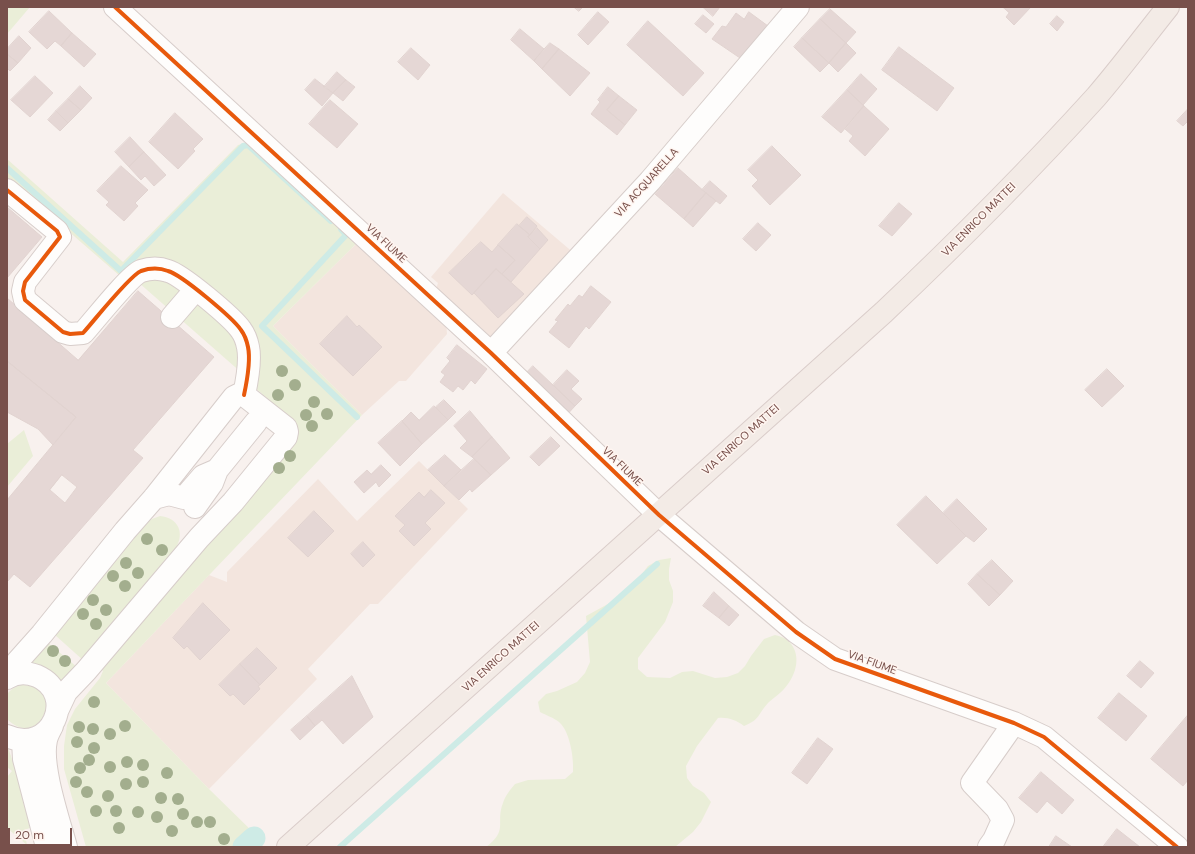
<!DOCTYPE html>
<style>
body{margin:0}
#map{position:relative;width:1195px;height:854px;overflow:hidden;background:#f8f1ee;font-family:"DM Sans",sans-serif}
canvas{display:block}
.frame{position:absolute;inset:0;border:8px solid #78504b;pointer-events:none}
.scale{position:absolute;left:8px;top:828px;width:64px;height:18px;box-sizing:border-box;border:2px solid #78504b;border-top:0;padding-left:5px;font-size:12px;line-height:14px;white-space:nowrap;color:#78504b;-webkit-text-stroke:3px #fff5f0;paint-order:stroke}
</style>
<div id="map">
<canvas width="1195" height="854"></canvas>
<div class="frame"></div>
<div class="scale">20 m</div>
</div>
<script>
const c = document.querySelector('canvas').getContext('2d');
c.lineJoin = 'round';
function paint(path, color) { c.fillStyle = color; c.fill(path, 'evenodd'); }
function strokePath(path, color, width, dash) { c.strokeStyle = color; c.lineWidth = width; c.lineCap = dash ? 'butt' : 'round'; c.setLineDash(dash || []); c.stroke(path); }
function drawText(font, color, halo, rows, align = 'center') {
  c.font = font + ' "DM Sans",sans-serif'; c.lineWidth = 3; c.setLineDash([]); c.textBaseline = 'middle'; c.strokeStyle = halo; c.fillStyle = color; for (const [text, x, y, turn = 0] of rows) {
    c.save(); c.translate(x, y); c.rotate((+turn || 0) * Math.PI / 180); c.textAlign = isNaN(turn) ? turn : align; if (halo) c.strokeText(text, 0, 0); c.fillText(text, 0, 0); c.restore();
  }
}
const residential = new Path2D(`
 M503,193L575,254L489,339L436,289L438,283L431,277Z
 M361,239L394,270L393,278L446,321L447,334L406,381H399L362,415L273,326Z
 M419,461L468,509L378,604H370L308,669L317,679L209,789L106,683L209,575L227,582V572L318,479L357,521Z`);
const green = new Path2D(`
 M7,7H30L7,34Z
 M252,141L361,239L273,326L362,415L106,683L209,789L255,834L240,847H86L64,769V746L67,725L75,709L100,678L103,671L98,666L297,429L295,423L253,386L255,349L184,272L120,276L7,178V159L123,262L238,145Z
 M154,275L183,288L171,311L138,282Z
 M193,304H201L233,329L243,374L178,317Z
 M24,430L33,456L7,487V444Z
 M160,516C178,518 185,532 176,548L84,661L55,635L146,523L152,519Z
 M671,558L669,569V580L673,591V602L665,622L638,658V669L647,677L670,678L682,672L693,671L715,678L727,677L738,673L745,666L751,656L764,639L775,635C779,636 783,637 786,639C803,652 797,675 784,689C780,694 773,698 768,703C757,715 761,719 744,726C736,720 728,717 718,718L697,746L686,766L687,778L693,786L704,793L711,802L701,822L693,832L675,847H486C509,830 495,823 503,803C505,796 510,790 515,784L528,780L565,779L573,772C574,759 570,731 559,722C554,718 546,715 540,712L538,702L546,694L557,691L577,682L585,673L590,662L586,616L617,599L634,584L648,566L659,560Z
 M47,642L77,667L59,689L28,665Z
 M20,685C69,685 40,752 7,719V694L12,689Z
 M7,745L16,770L30,828L24,830L27,845L7,828V777L12,771L7,767Z`);
const stream = new Path2D(`
 M7,168L121,271L243,146L248,145L331,221
 M341,229L346,235L262,326L357,417
 M340,847L657,564`);
const canal = new Path2D(`
 M244,847L254,838`);
const building = new Path2D(`
 M574,7H583L579,11Z
 M703,7H720L713,16Z
 M1003,7H1031L1014,25L1006,17L1009,13Z
 M830,9L856,32L846,43L820,19Z
 M49,11L72,33L61,46L55,41L47,49L29,32Z
 M598,12L609,22L588,45L578,35Z
 M749,12L768,26L740,58L712,39L722,26L726,27L736,13L744,19Z
 M703,15L714,24L706,33L695,24Z
 M1057,16L1064,22L1057,31L1050,24Z
 M820,19L846,43L829,63L802,38Z
 M648,21L704,73L683,96L627,45Z
 M520,29L544,49L534,61L511,40Z
 M72,33L96,54L84,67L61,46Z
 M19,36L31,48L18,63L7,54V49Z
 M802,38L829,63L820,72L794,47Z
 M550,43L559,49L542,69L534,61Z
 M846,43L856,53L838,72L829,63Z
 M899,47L954,88L937,111L882,70Z
 M411,48L430,65L418,80L398,62Z
 M559,49L590,73L570,96L542,69Z
 M7,54L18,63L10,71L7,68Z
 M337,72L346,80L333,93L324,87Z
 M861,74L877,89L863,105L847,90Z
 M35,76L53,93L30,117L11,100Z
 M315,79L333,93L322,106L305,90Z
 M346,80L355,87L343,101L333,93Z
 M80,86L92,98L81,110L68,99Z
 M608,87L619,96L607,110L625,125L617,135L591,114L600,102L598,100Z
 M847,90L864,106L841,133L822,117Z
 M619,96L637,110L625,125L607,110Z
 M68,99L81,110L68,123L56,111Z
 M330,100L358,124L337,148L309,124Z
 M864,106L889,129L865,156L849,141L853,136L845,129Z
 M1188,109V121L1183,126L1177,121Z
 M56,111L68,123L60,131L48,120Z
 M175,113L203,139L193,149L195,151L178,169L149,142Z
 M130,137L144,152L129,167L115,152Z
 M772,146L801,175L770,205L752,186L758,180L748,170Z
 M144,152L166,175L154,186L145,176L141,180L129,167Z
 M121,166L148,190L135,203L138,206L124,221L106,205L109,202L97,191Z
 M678,168L706,193L684,219L655,194Z
 M710,181L727,196L720,204L702,190Z
 M706,193L716,201L693,227L684,219Z
 M899,203L912,214L892,236L879,226Z
 M7,207L42,237L7,278Z
 M527,217L537,226L530,235L519,226Z
 M758,223L771,235L756,251L743,239Z
 M517,224L530,235L528,237L540,249L511,282L502,274L515,260L498,245Z
 M537,228L548,240L540,249L528,237Z
 M481,242L492,252L498,245L515,260L502,274L496,269L472,295L449,273Z
 M496,269L524,294L498,318L474,293Z
 M591,286L611,302L589,329L586,326L569,348L549,332L558,321L555,320L568,304L570,306L579,295L582,297Z
 M138,291L214,357L133,450L143,458L30,587L14,574L7,582V500L76,417L7,361V298L78,360ZM62,475L77,487L65,503L50,490Z
 M347,316L357,327L359,325L382,347L353,376L320,344Z
 M457,345L487,369L475,384L471,380L463,390L458,386L453,392L440,382L445,375L441,372L450,361L447,358Z
 M7,361L76,417L53,445L38,429L7,412Z
 M533,366L575,406L563,419L520,380Z
 M1107,369L1124,386L1102,407L1085,390Z
 M567,370L579,381L571,389L582,399L575,406L553,385Z
 M444,400L456,412L448,420L436,407Z
 M434,406L448,420L422,444L402,421L411,412L419,420Z
 M470,411L492,437L472,457L460,448L467,441L454,426Z
 M402,421L422,444L400,466L378,443Z
 M492,437L510,458L491,475L472,457Z
 M551,437L560,446L539,466L530,457Z
 M445,455L461,470L444,486L428,470Z
 M474,459L491,475L472,492L470,489L459,500L444,486Z
 M381,465L391,475L379,487L376,482L364,493L354,482L367,470L371,474Z
 M431,490L445,503L425,523L431,529L414,546L399,531L405,525L395,516L419,492L424,497Z
 M926,496L966,536L937,564L897,525Z
 M957,499L987,529L974,542L966,536L943,513Z
 M314,511L334,531L308,557L288,538Z
 M363,542L375,555L363,567L351,554Z
 M992,560L1013,581L1000,595L977,574Z
 M977,574L1000,595L989,606L968,584Z
 M714,592L729,606L719,618L703,606Z
 M203,603L230,630L200,660L187,646L184,649L173,638Z
 M729,606L739,615L729,626L719,618Z
 M257,648L277,668L260,685L240,664Z
 M1140,661L1154,673L1141,688L1127,676Z
 M240,664L260,685L258,686L260,689L244,705L233,694L230,696L219,685Z
 M352,676L373,717L343,744L322,720L315,726L307,716Z
 M1119,693L1147,716L1126,741L1098,718Z
 M1188,715V780L1183,786L1151,759Z
 M307,716L315,726L300,740L291,730Z
 M818,738L833,749L807,784L792,773Z
 M1041,772L1074,800L1062,814L1047,801L1037,813L1019,798Z
 M1117,829L1140,847H1103Z
 M1056,836L1072,847H1049Z`);
const minor = new Path2D(`
 M115,7L491,353L659,515L796,632L835,659L1014,723L1044,737L1177,847
 M7,190L57,231L60,237L25,282L23,291L25,300L63,332L70,334L83,333C94,321 129,276 141,271C150,268 160,268 168,271C182,275 233,318 241,330C244,334 247,342 248,347C251,361 247,381 244,395
 M172,317L196,289
 M491,353L650,181L798,7
 M217,470L256,422
 M154,498L169,494L184,498L203,476L217,470L212,483L195,507
 M9,676L17,662L42,634L125,531L154,498L234,397L240,394L244,395L286,428L287,432L286,437L233,502L199,538L86,671L66,692L58,709
 M7,678C16,672 27,672 37,676C78,694 52,756 7,736
 M52,726C50,730 47,735 46,740C40,766 59,821 66,847
 M23,741L24,759L47,847
 M989,847L994,840L1003,820L997,809L972,783L1014,723`);
const major = new Path2D(`
 M288,847L884,312C957,243 1028,172 1096,97C1121,68 1144,37 1168,7`);
const cycleway = new Path2D(`
 M115,7L491,353L659,515L796,632L835,659L1014,723L1044,737L1177,847
 M7,190L57,231L60,237L25,282L23,291L25,300L63,332L70,334L83,333C94,321 129,276 141,271C150,268 160,268 168,271C182,275 233,318 241,330C244,334 247,342 248,347C251,361 247,381 244,395`);
const trees = [
 [282,371],
 [295,385],
 [278,395],
 [314,402],
 [327,414],
 [306,415],
 [312,426],
 [290,456],
 [279,468],
 [147,539],
 [162,550],
 [126,563],
 [138,573],
 [113,576],
 [125,586],
 [93,600],
 [106,610],
 [83,614],
 [96,624],
 [53,651],
 [65,661],
 [94,702],
 [125,726],
 [79,727],
 [93,729],
 [110,734],
 [77,742],
 [94,748],
 [89,760],
 [127,762],
 [143,765],
 [110,767],
 [80,768],
 [167,773],
 [76,782],
 [143,782],
 [126,784],
 [87,792],
 [108,796],
 [161,798],
 [178,799],
 [96,811],
 [116,811],
 [138,812],
 [183,814],
 [157,817],
 [197,822],
 [210,822],
 [119,828],
 [172,831],
 [224,839]
];
const streetNames = [
 ["VIA ACQUARELLA",647,183,-48],
 ["VIA ENRICO MATTEI",979,220,-45],
 ["VIA FIUME",386,244,43],
 ["VIA ENRICO MATTEI",741,440,-42],
 ["VIA FIUME",622,467,44],
 ["VIA ENRICO MATTEI",501,657,-42],
 ["VIA FIUME",872,663,20]
];
paint(residential, '#f3e5de');
paint(green, '#eaeed8');
strokePath(stream, '#ceebe6', 6);
strokePath(canal, '#ceebe6', 23);
paint(building, '#e5d7d5');
strokePath(building, '#e1d3d0', 1);
strokePath(minor, '#d7cdca', 24);
strokePath(major, '#dacdca', 24);
strokePath(minor, '#fefdfc', 22);
strokePath(major, '#f3ebe6', 22);
strokePath(cycleway, '#e8590c', 4);
c.fillStyle = '#a3ae8e';
for (const [x, y] of trees) { c.beginPath(); c.arc(x, y, 6, 0, 2 * Math.PI); c.fill(); }
drawText('11px', '#78504b', '#fff5f0', streetNames);
</script>
